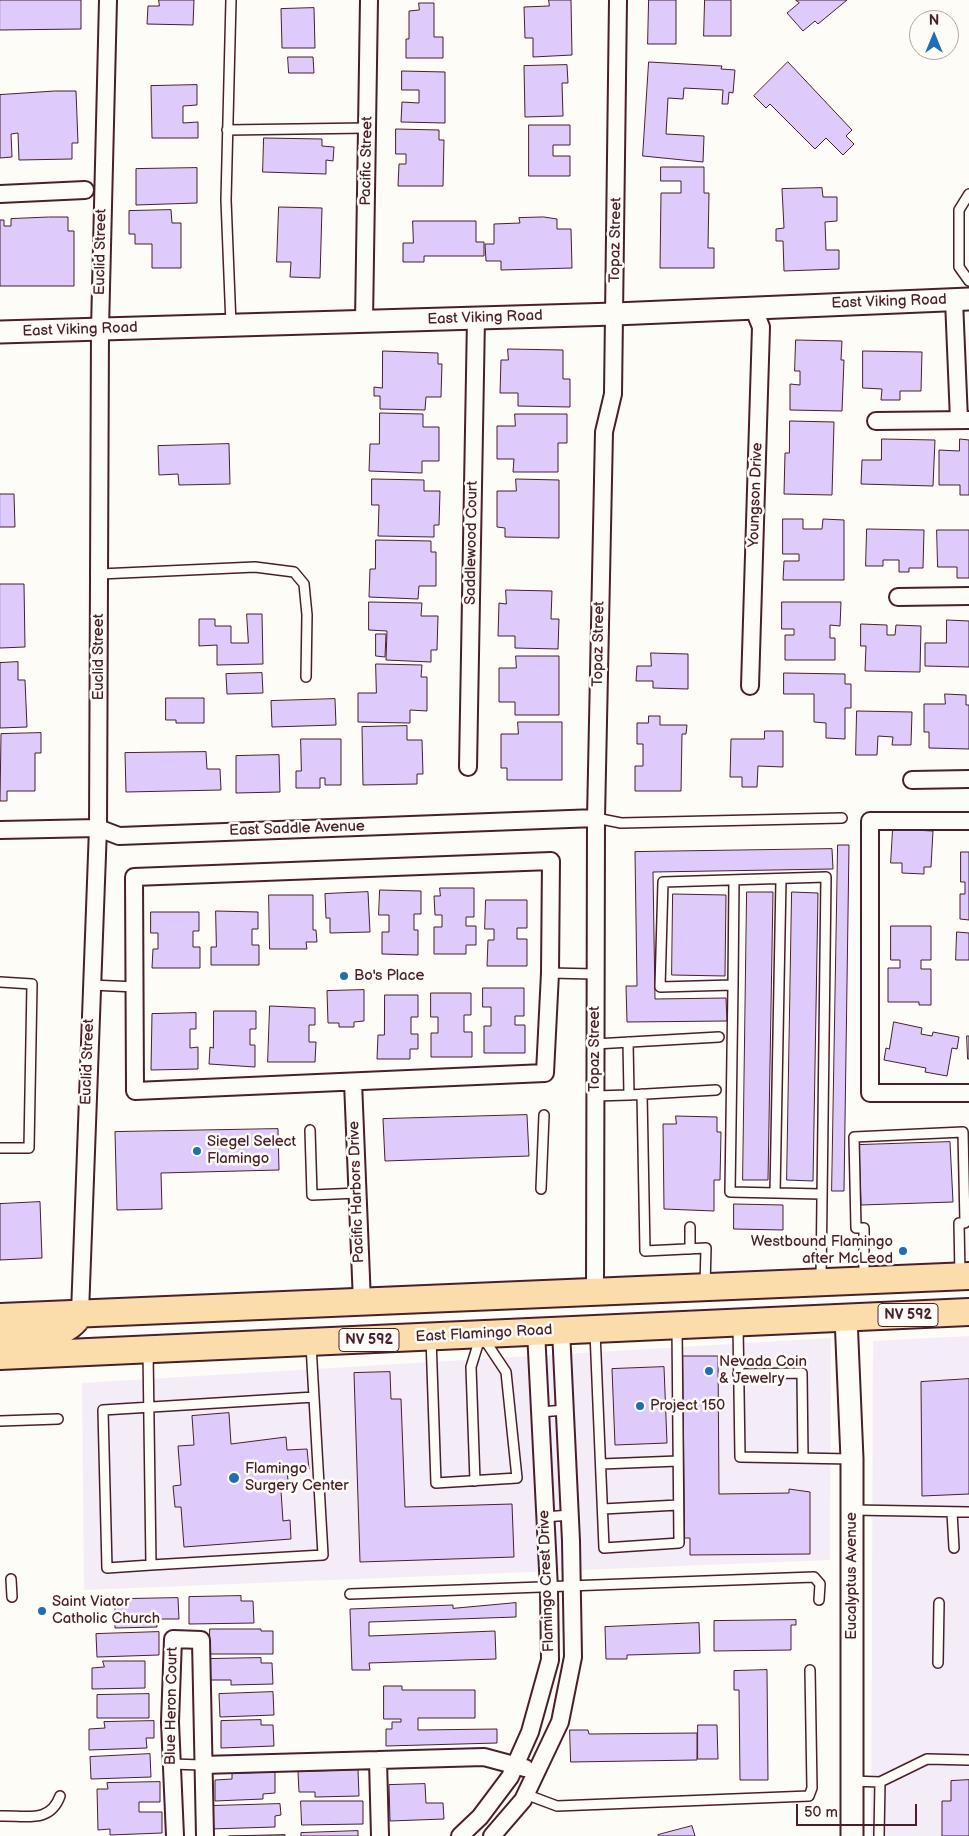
<!DOCTYPE html>
<style>
body{margin:0}
#map{position:relative;width:969px;height:1836px;overflow:hidden;background:#fdfcf7;font-family:"Balsamiq Sans",sans-serif}
canvas{display:block}
.north{position:absolute;left:909px;top:10px;width:50px;height:50px;box-sizing:border-box;background:#fdfcf7;border:1px solid #b5a4a5;border-radius:50%;rotate:0deg;font-size:14px;font-weight:700;line-height:20px;text-align:center;color:#4a1f2b}
.north::after{content:'';display:block;margin:auto;width:18px;height:22px;background:#1f6fb2;clip-path:polygon(50% 0,100% 100%,50% 72%,0 100%)}
.scale{position:absolute;left:796px;top:1804px;width:121px;height:22px;box-sizing:border-box;border:2px solid #4a1f2b;border-top:0;padding-left:6px;font-size:15px;line-height:18px;white-space:nowrap;color:#4a1f2b;-webkit-text-stroke:4px #fdfcf7;paint-order:stroke}
</style>
<div id="map">
<canvas width="969" height="1836"></canvas>
<div class="north">N</div>
<div class="scale">50 m</div>
</div>
<script>
const c = document.querySelector('canvas').getContext('2d');
c.lineJoin = 'round';
function paint(path, color) { c.fillStyle = color; c.fill(path, 'evenodd'); }
function strokePath(path, color, width, dash) { c.strokeStyle = color; c.lineWidth = width; c.lineCap = dash ? 'butt' : 'round'; c.setLineDash(dash || []); c.stroke(path); }
function drawText(font, color, halo, rows, align = 'center') {
  c.font = font + ' "Balsamiq Sans",sans-serif'; c.lineWidth = 5; c.setLineDash([]); c.textBaseline = 'middle'; c.strokeStyle = halo; c.fillStyle = color; for (const [text, x, y, turn = 0] of rows) {
    c.save(); c.translate(x, y); c.rotate((+turn || 0) * Math.PI / 180); c.textAlign = isNaN(turn) ? turn : align; if (halo) c.strokeText(text, 0, 0); c.fillText(text, 0, 0); c.restore();
  }
}
const built = new Path2D(`
 M969,1336V1836H871L873,1341Z
 M831,1338L830,1560L84,1590L82,1383Z`);
const building = new Path2D(`
 M0,0H81V29L0,30Z
 M159,0H194L193,25L147,24L148,6H159Z
 M549,0H571L572,55L533,57V38H525L524,7L549,6Z
 M649,0H676V44H648Z
 M705,0H731V36H704Z
 M796,0H847L818,24L815,21L803,31L787,13L799,3Z
 M419,3H434V37H443V58H406V39H409V11L419,10Z
 M314,8L315,48H282L281,9Z
 M288,57H313L314,73H289Z
 M649,62L722,66L721,69L735,70L733,93L729,92L728,104H722L723,90L684,88L683,99L668,98L666,134L704,136L703,162L643,156Z
 M788,62L852,130L846,136L854,144L843,155L826,138L815,149L770,104L766,108L754,96Z
 M567,65L568,83H562L563,116L525,117L524,66Z
 M402,71L445,72V123L401,122L402,102L419,103V90H402Z
 M197,85V105L183,106V123L198,122V138H152L151,86Z
 M55,91H76L78,143H72V159L19,160L18,133L11,134L12,157L0,158V95Z
 M529,125H570V145H553V156H570V176H529Z
 M396,129L439,130V140H444L443,186H398L399,164H406V154H396Z
 M264,138L322,139V146L334,147L333,161L326,160V174L263,172Z
 M661,167H704V193H709L708,248H714V268H660L661,193H681V181H661Z
 M197,168V203L136,205V169Z
 M822,188L823,197H837V221L825,222L826,250H839V269L784,271L783,241H776V229L784,228L782,189Z
 M279,207L322,208L320,278L290,277L291,262H277Z
 M171,210L172,223H181V268H152V244H135V234H129V211Z
 M49,217H68V231H74V286H0V220H4V226H11V219Z
 M544,217L557,219V229H571L572,268L501,270V261H486L485,244H494V224L520,223L519,218Z
 M413,221H476V242H484V256H424V262H403V243H413Z
 M796,340L842,341L841,360H844L842,411L790,410V384L800,385V371H795Z
 M508,349L563,350V379H570V407L518,406V393H500L501,360H508Z
 M383,351L438,353V364H442L441,397H426L425,410L380,409V396H374V387L382,388Z
 M863,351L922,352L921,391H900V400H881L882,389L863,388Z
 M380,413L423,414V427H439V461H422V473L369,471L370,444H379Z
 M515,414H567V443H558V472H513L514,459H497V426H515Z
 M790,421L834,422L832,495L784,494L785,453H789Z
 M882,439L935,440L933,486L861,484L862,460H881Z
 M960,439L969,440V495H960V485H939V450L959,451Z
 M229,444L230,484L179,485L178,474L159,475L158,446Z
 M372,479L424,480V491H440L439,525H434V537L378,536L379,505H372Z
 M516,479L559,480V538L505,537V528L497,527V491H516Z
 M0,494H14L15,527H0Z
 M783,519H803V529H822L823,519L844,520V580H783L784,561H799V554H783Z
 M867,529L924,530L923,568H909V572H899V560H883V566H866Z
 M937,530H969V578H957V567H938Z
 M376,540L431,541V552H436V586H419L418,599L369,597L370,569H375Z
 M0,584H24L25,647L0,648Z
 M506,590L552,591L551,619H559L558,649L515,648V636H498L499,603L506,604Z
 M369,602L422,603L421,616H438L437,650H431V662L386,660L387,631L369,630Z
 M782,602H841L840,626L830,625V638H835V660H785V635H794V629H782Z
 M247,614H262L263,664L217,665V645L199,646V619H215V626H231V643H248Z
 M947,620L969,621V667L925,666V643H946Z
 M861,624L887,625V635H895L896,625L921,626L920,672L865,671L866,646H861Z
 M376,634H386L385,657L376,656Z
 M651,653L688,654V689L653,688V681H636L637,666H651Z
 M516,656H559V715H515V702H499V668H516Z
 M18,662V680H25L27,727L0,728V663Z
 M376,664L422,665L421,677H427V711L410,710V723L358,722V693H376Z
 M262,673L263,693L227,694L226,674Z
 M784,673L845,674V684H851V708H845V739L826,738V723L814,722V694H784Z
 M945,694L966,695V705H969V749L929,748V732H924V704H945Z
 M166,698H204V723H176V720H166Z
 M335,699L336,725L272,727L271,701Z
 M857,711L912,712L911,745H892L893,737L878,736L877,755H856Z
 M649,716H660V725H687L686,734H682L681,791H635V766H643V744H637V723H648Z
 M518,722H562V780H507V768H501V734H518Z
 M407,726V740H422L423,774H417V784L363,785L362,727Z
 M765,731H783V767L758,766L757,787H742V777H730L731,739H764Z
 M41,733V753H35V791H7V801H0L1,734Z
 M301,739H341V785H325V778H320V788H296V771H301Z
 M206,752L207,769H220L221,790L126,792L125,753Z
 M279,755L280,792L236,793V756Z
 M893,829L933,831L931,867H924V874L902,873V863H891Z
 M838,845H849L844,1191H832Z
 M832,849L833,869L653,872L655,999L726,998L727,1021L627,1022L626,986H637L635,852Z
 M961,852H969V920L960,919V894H965V882H961Z
 M440,888H474V917H466V926H476V945H466V954H434V927H442V915H435L434,896H440Z
 M380,890L421,891V914H414V930H418V955L382,954V932H389V915H379Z
 M368,892L370,932L330,933V918H326L325,894Z
 M747,892H773L768,1180H743Z
 M792,892L818,893L813,1181L787,1180Z
 M673,894L726,895L725,976L672,975Z
 M269,895H313V930H316L317,942H306L307,949H270Z
 M486,900H527V928H517V939H527V966H487L488,940H494V929H485Z
 M216,911L258,912V929H252V945H259V965H211V947H216Z
 M151,912H199V931H193V947H200V968H152L153,949H158V933H151Z
 M891,926H931V960H921V969H931V1005H919V1002H888V968H900V960H891Z
 M957,932L969,933V960H956Z
 M483,988H524V1016H515V1025H525V1053H484V1026H491V1007H483Z
 M364,990V1021L354,1022V1027H339V1023H328L327,991Z
 M431,993H471V1015H464V1032H472V1057H431V1033H438V1017H431Z
 M385,995H418V1017H411V1034H418V1049H410V1059H377L378,1035H384Z
 M270,1006L315,1008V1025H309V1042H316L315,1062H268Z
 M214,1011H256V1029H250V1045H255V1067L209,1064L210,1047L213,1048Z
 M196,1013V1029H190V1048L198,1047V1069L151,1070L152,1014Z
 M894,1022L922,1028L921,1034L932,1036L933,1032L959,1037L957,1049L952,1048L947,1076L925,1072L926,1068L884,1060L886,1048L889,1049Z
 M967,1036H969V1059H968Z
 M527,1115L529,1156L385,1161L383,1119Z
 M676,1116L717,1117V1132H721L720,1180H714V1211L664,1209L663,1124H676Z
 M278,1129L279,1170L161,1173L162,1209L117,1210L115,1132Z
 M950,1142L953,1202L861,1205L859,1145Z
 M40,1202L42,1258L0,1260V1204Z
 M734,1204L783,1205V1230L734,1229Z
 M683,1356H718L719,1494L789,1493V1489L810,1492V1554L690,1555V1538H685Z
 M664,1367L667,1443L615,1445L612,1369Z
 M390,1372L391,1399H401L405,1507L512,1504L514,1557L360,1562L354,1373Z
 M969,1379V1494L922,1496L921,1382Z
 M229,1413L231,1444L286,1437L287,1450L307,1449L309,1469L287,1471L289,1490L281,1491L283,1521L290,1520L291,1539L184,1547L181,1507H175L173,1486L181,1485L178,1446L194,1445L192,1416Z
 M241,1596V1601H253L254,1623L189,1624V1597Z
 M178,1598L179,1619H157V1627L115,1628V1606H126V1599Z
 M516,1603V1617L369,1622V1636L495,1631L496,1659L369,1663L370,1670H352L350,1609L453,1605V1608Z
 M796,1620V1625H791V1650L714,1651V1621Z
 M699,1623L700,1653L627,1655V1659H606L605,1627Z
 M210,1629H261V1631H273V1654H210Z
 M159,1632V1655L97,1657L96,1634Z
 M261,1658V1663H272L273,1684L231,1685V1680H208V1659Z
 M103,1661H145V1688L92,1689V1668L104,1667Z
 M767,1670L768,1780H740L739,1690H734V1671Z
 M384,1686H402V1690H475V1718H418V1730L497,1729V1743L386,1746V1729H392V1722H401V1719H384Z
 M273,1692L274,1715L220,1717L219,1694Z
 M149,1694V1718H97V1695Z
 M261,1720V1725H273L274,1746L221,1748V1721Z
 M154,1721V1738H146L147,1748L89,1750V1729L105,1728L104,1722Z
 M698,1725H717L718,1759H698Z
 M570,1730H588L589,1734L697,1733V1760L571,1762Z
 M150,1754L151,1777L91,1779L90,1757Z
 M358,1770L359,1796L315,1797V1792H299L298,1772Z
 M275,1772V1793L263,1794V1799L215,1801V1780L232,1779V1774Z
 M969,1780V1836H942V1801H951V1781Z
 M160,1782V1802H139V1812H162V1833L110,1835V1829L98,1830L97,1789H108L107,1783Z
 M425,1784L426,1803H443L444,1819L390,1821L389,1785Z
 M301,1801H363V1824L302,1825Z
 M280,1804L281,1815L275,1816V1827L210,1829V1806Z
 M692,1826L695,1836H658V1835Z
 M358,1831V1836H301V1833Z
 M285,1835V1836H229Z`);
const service = new Path2D(`
 M231,0L226,200L231,325
 M227,130L367,128
 M969,194L959,210V267L969,281
 M100,574L255,567L294,572L304,584L307,615L306,677
 M596,818L621,823L842,818
 M550,973L595,974
 M0,982L32,984L29,1148H0
 M91,985L136,987
 M733,985L734,880
 M628,1042L629,1095L716,1090
 M595,1044L719,1037
 M642,1094L645,1251L706,1248L705,1286
 M595,1096L629,1095
 M310,1130L312,1195L358,1193
 M541,1189L544,1115
 M775,1193L781,879
 M690,1227V1249
 M864,1277V1228H856L854,1137L963,1132L965,1223H959L960,1275
 M821,1280L826,877L663,882L660,987L733,985L730,1192L821,1194
 M738,1325L740,1457L852,1459
 M595,1332L604,1548L679,1543L677,1326
 M431,1338L436,1483L517,1478L506,1372L484,1339
 M148,1351L151,1565L323,1555L311,1345
 M738,1374L802,1373L803,1458
 M540,1412L565,1410
 M0,1421L58,1419
 M601,1464L678,1461
 M475,1481L471,1367L480,1338
 M603,1509L678,1505
 M852,1510L969,1512
 M952,1512L954,1548
 M545,1517L570,1515
 M151,1565L107,1568L103,1410L314,1397
 M11,1579L12,1597
 M350,1594L814,1577L820,1584L819,1600
 M938,1663L939,1603
 M171,1764L202,1765
 M852,1781L880,1782L879,1836
 M880,1782L927,1759L969,1760
 M525,1794L557,1806L809,1796L812,1788L810,1670
 M0,1816C25,1815 50,1824 60,1796`);
const minor = new Path2D(`
 M0,194L85,190
 M954,300L959,420
 M364,321L369,0
 M876,421L969,420
 M898,597L969,596
 M750,686L761,327L753,307
 M468,767L476,318
 M912,780L969,779
 M969,821H870V1093H969
 M0,830L98,828L119,836L596,818
 M551,861L550,973L545,1073L135,1091L134,877Z
 M353,1082L362,1302
 M595,1290L596,818L604,432L613,394L618,0
 M80,1313L98,828L100,329L108,0
 M378,1760L380,1836
 M202,1765L484,1757L525,1768
 M175,1836L170,1722L173,1639L201,1640L205,1836
 M460,1836L480,1817L510,1777L530,1732L550,1660L549,1589L536,1331
 M492,1836L523,1800L560,1722L573,1657L571,1541L561,1330`);
const tertiary = new Path2D(`
 M0,332L615,314L969,299
 M846,1317L852,1459V1836`);
const primary = new Path2D(`
 M0,1317L969,1276
 M0,1338C24,1336 67,1340 80,1313
 M0,1356L969,1312`);
const markers = [
 [344,976,5,"#1f6fb2"],
 [197,1151,5,"#1f6fb2"],
 [903,1251,5,"#1f6fb2"],
 [709,1371,5,"#1f6fb2"],
 [640,1406,5,"#1f6fb2"],
 [234,1478,6,"#1f6fb2"],
 [42,1611,5,"#1f6fb2"]
];
const shields = [
 [908,1315,60],
 [369,1340,60]
];
const shieldNames = [
 ["NV 592",908,1315],
 ["NV 592",369,1340]
];
const streetNames = [
 ["Pacific Street",367,161,-89],
 ["Topaz Street",616,240,-89],
 ["Euclid Street",101,252,-89],
 ["East Viking Road",889,302,-2],
 ["East Viking Road",485,318,-2],
 ["East Viking Road",80,330,-2],
 ["Youngson Drive",756,495,-88],
 ["Saddlewood Court",472,543,-89],
 ["Topaz Street",599,644,-89],
 ["Euclid Street",99,657,-90],
 ["East Saddle Avenue",297,829,-2],
 ["Topaz Street",595,1049,-90],
 ["Euclid Street",88,1062,-88],
 ["Pacific Harbors Drive",357,1192,-92],
 ["East Flamingo Road",484,1334,-3],
 ["Eucalyptus Avenue",852,1576,-90],
 ["Flamingo Crest Drive",547,1581,-92],
 ["Blue Heron Court",172,1706,-89]
];
const poiNames = [
 ["Bo's Place",354,976],
 ["Siegel Select",207,1142],
 ["Flamingo",207,1159],
 ["Westbound Flamingo",893,1242,"right"],
 ["after McLeod",893,1259,"right"],
 ["Nevada Coin",719,1362],
 ["& Jewelry",719,1379],
 ["Project 150",650,1406],
 ["Flamingo",245,1469],
 ["Surgery Center",245,1486],
 ["Saint Viator",52,1602],
 ["Catholic Church",52,1619]
];
paint(built, '#f4edf8');
paint(building, '#decbfc');
strokePath(building, '#4a1f2b', 1);
strokePath(service, '#4a1f2b', 12);
strokePath(minor, '#4a1f2b', 20);
strokePath(tertiary, '#4a1f2b', 25);
strokePath(primary, '#4a1f2b', 30);
strokePath(service, '#fdfcf7', 9);
strokePath(minor, '#fdfcf7', 16);
strokePath(tertiary, '#fdfcf7', 21);
strokePath(primary, '#fbddab', 26);
for (const [x, y, r, color] of markers) { const dot = new Path2D(); dot.arc(x, y, r, 0, 2 * Math.PI); c.fillStyle = color; c.fill(dot); strokePath(dot, '#fdfcf7', 2); }
for (const [x, y, w] of shields) { const box = new Path2D(); box.roundRect(x - w / 2, y - 11.5, w, 23, 4); c.fillStyle = '#fdfcf7'; c.fill(box); strokePath(box, '#4a1f2b', 1); }
drawText('bold 14px', '#4a1f2b', null, shieldNames);
drawText('15px', '#4a1f2b', '#fdfcf7', streetNames);
drawText('15px', '#4a1f2b', '#fdfcf7', poiNames, 'left');
</script>
